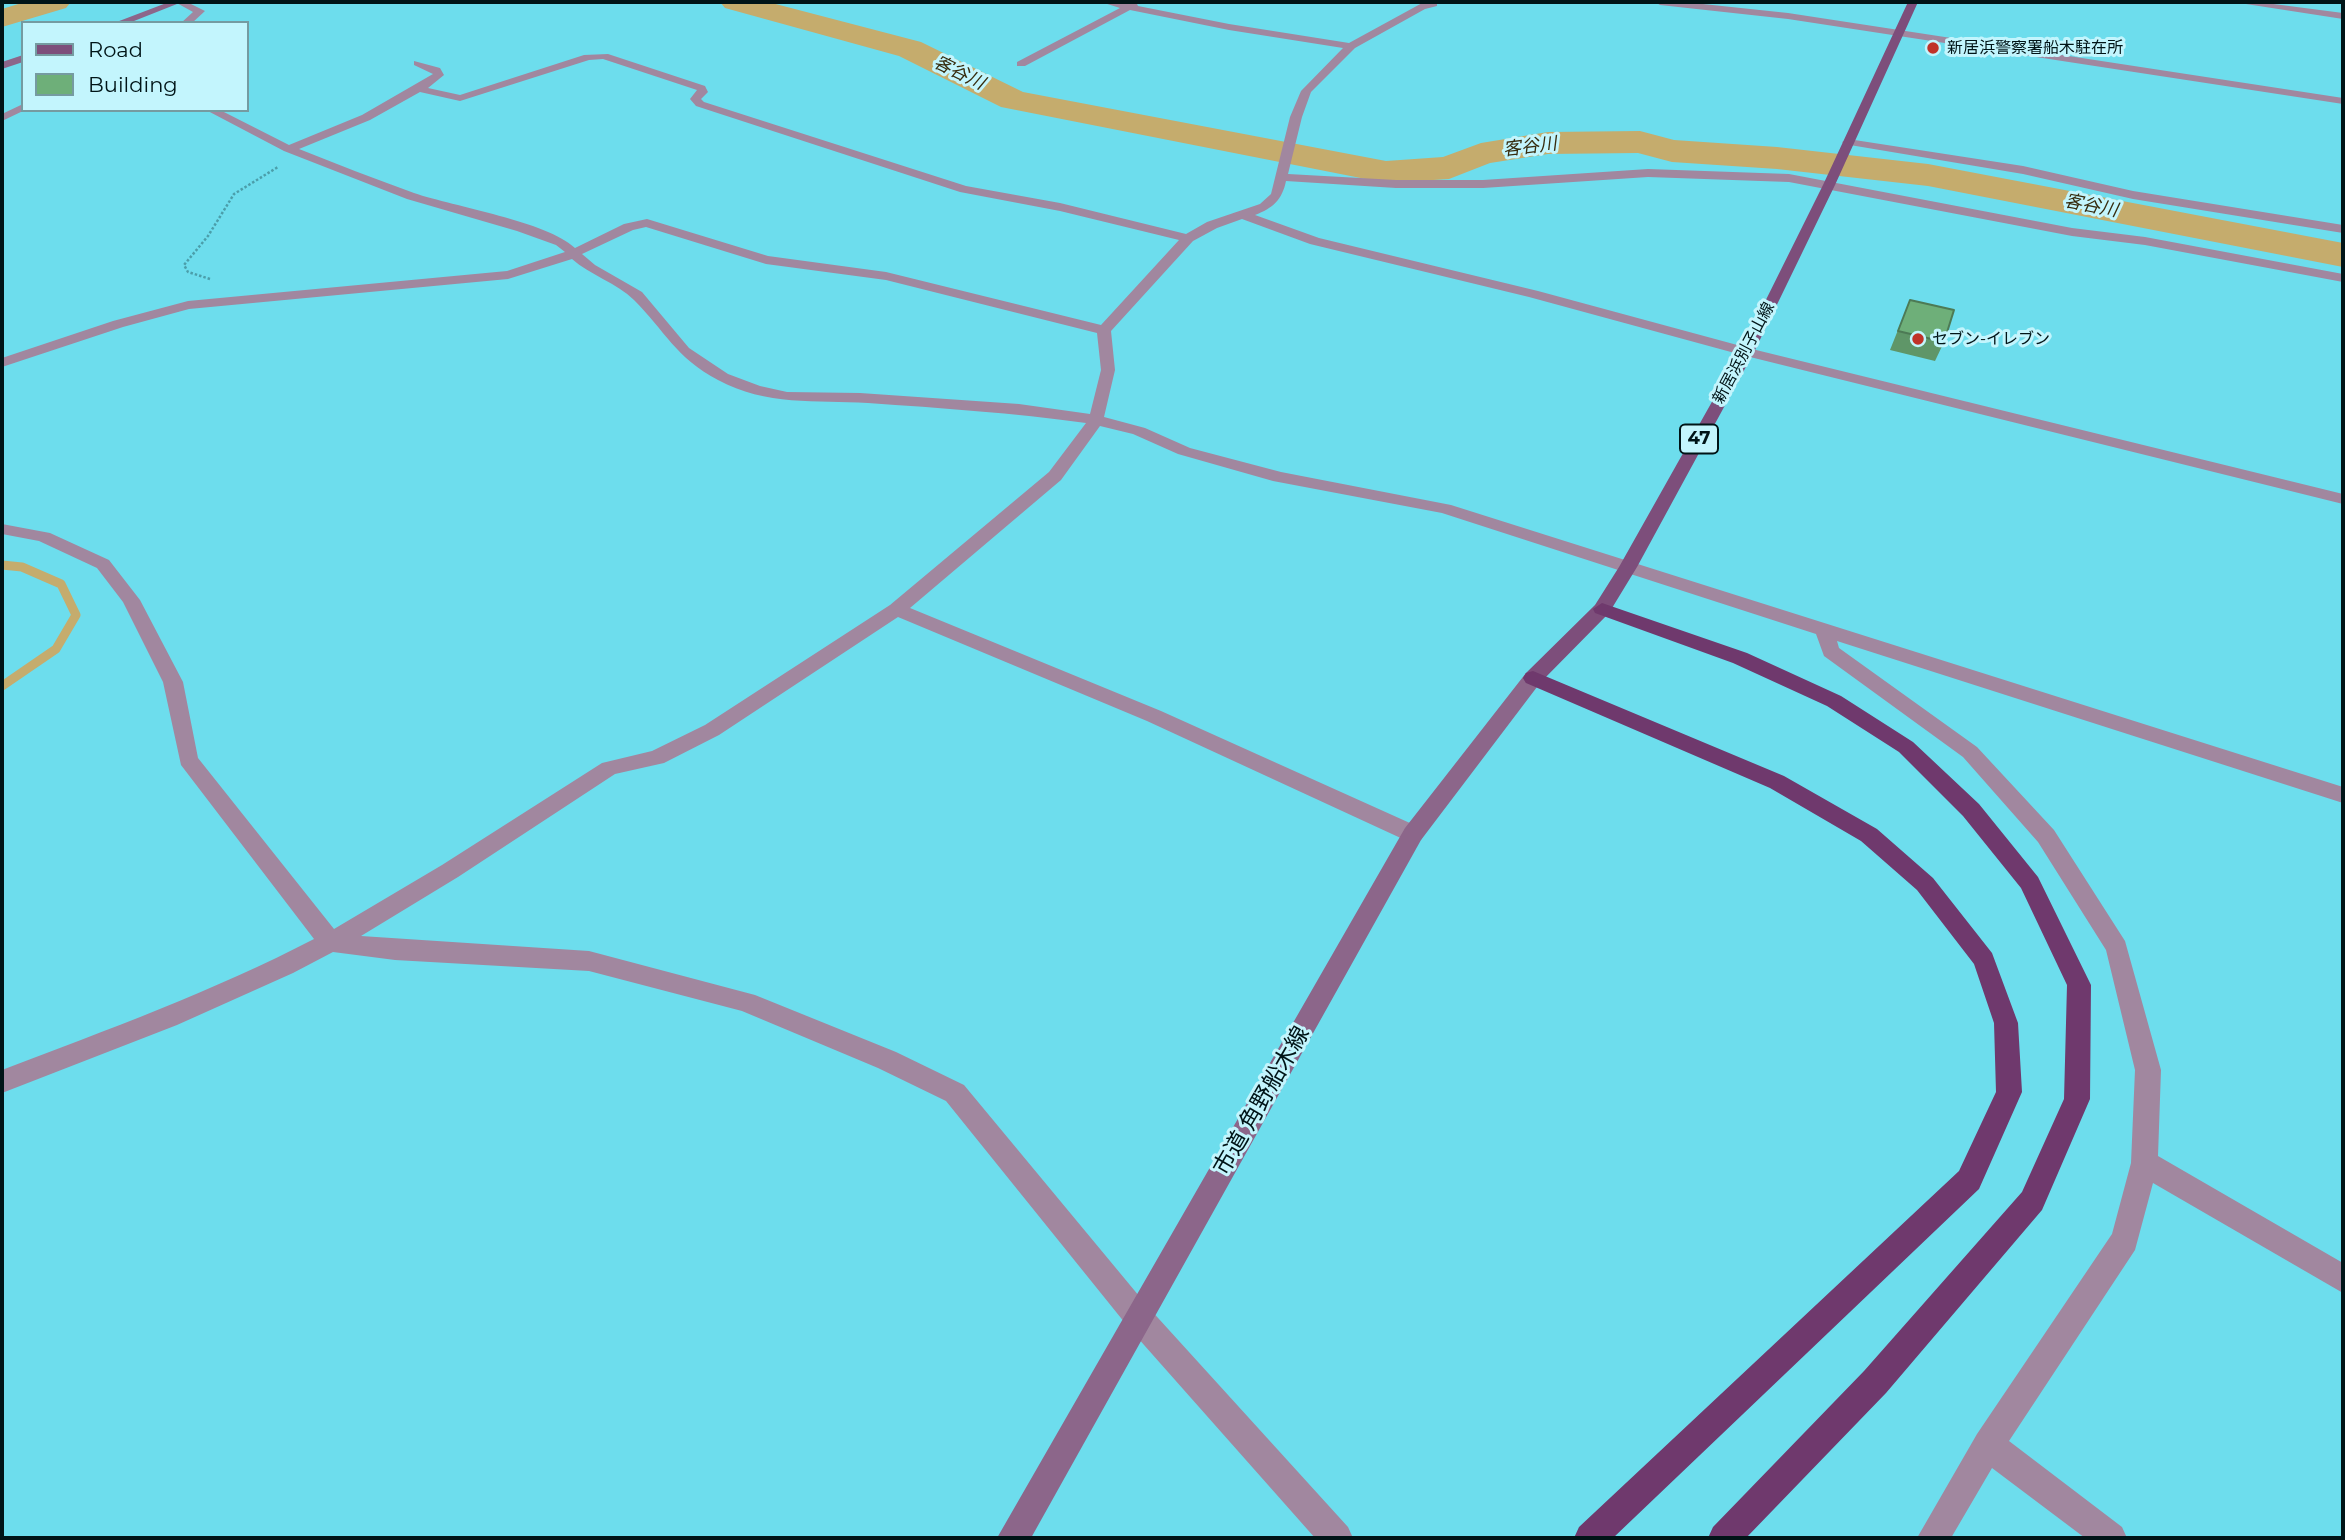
<!DOCTYPE html>
<meta charset="utf-8">
<style>
body{margin:0}
#map{position:relative;width:2345px;height:1540px;overflow:hidden;background:#6ddded;font-family:Montserrat,sans-serif}
canvas{display:block}
.frame{position:absolute;inset:0;border:4px solid #001417;pointer-events:none}
.legend{position:absolute;left:21px;top:21px;width:228px;height:91px;box-sizing:border-box;background:#c3f5fd;border:2px solid #759ba1;margin:0;padding:9px 12px;list-style:none;font-size:21px;color:#001417}
.legend li{display:flex;align-items:center;gap:14px;height:35px}
.legend b{width:35px;border:2px solid #759ba1}
</style>
<div id="map">
<canvas width="2345" height="1540"></canvas>
<div class="frame"></div>
<ul class="legend">
<li><b style="height:9px;background:#7d4e7b"></b>Road</li>
<li><b style="height:19px;background:#6eaf79"></b>Building</li>
</ul>
</div>
<script>
const c = document.querySelector('canvas').getContext('2d');
c.lineJoin = 'round';
function strokePath(path, color, width, dash) { c.strokeStyle = color; c.lineWidth = width; c.lineCap = dash ? 'butt' : 'round'; c.setLineDash(dash || []); c.stroke(path); }
function paint(path, color) { c.fillStyle = color; c.fill(path, 'evenodd'); }
function drawText(font, color, halo, rows, align = 'center') {
  c.font = font + ' Montserrat,"Noto Sans JP",sans-serif'; c.lineWidth = 6; c.setLineDash([]); c.textBaseline = 'middle'; c.strokeStyle = halo; c.fillStyle = color; for (const [text, x, y, turn = 0] of rows) {
    c.save(); c.translate(x, y); c.rotate((+turn || 0) * Math.PI / 180); c.textAlign = isNaN(turn) ? turn : align; if (halo) c.strokeText(text, 0, 0); c.fillText(text, 0, 0); c.restore();
  }
}
const stream = new Path2D(`
 M2,565L22,567L61,584L76,615L56,649L2,686`);
const river = new Path2D(`
 M25,2H71L66,8L2,27V9Z
 M720,2H768L921,42L1023,92L1386,161L1443,157L1481,143L1548,132L1640,131L1674,140L1777,147L1928,164L2343,243V267L1928,186L1777,169L1672,162L1638,153L1548,154L1490,163L1449,179L1386,183L1001,107L899,56L725,8Z`);
const path = new Path2D(`
 M210,279L188,272L184,265L208,236L234,194L278,167`);
const street = new Path2D(`
 M175,2H187L205,11L192,23H181L193,12Z
 M1101,2H1136L1138,6L1229,24L1349,43L1424,2H1437V6L1425,9L1355,48L1311,92L1302,117L1288,174L1396,180H1483L1648,169L1789,174L2072,228L2145,237L2343,274V282L2145,245L2072,236L1789,182L1648,177L1483,188H1396L1286,181C1282,200 1273,208 1255,215L1319,238L1538,291L1752,349L2343,494V504L1742,355L1529,297L1310,244L1242,219L1217,228L1193,241L1111,331L1115,370L1104,417L1145,428L1190,448L1281,472L1451,505L2343,787V803L1837,641L1839,648L1977,747L2054,830L2125,941L2161,1070L2158,1156L2343,1263V1293L2153,1183L2135,1250L2009,1441L2122,1527L2127,1538H2085L1992,1468L1951,1538H1917L1977,1434L2112,1234L2131,1163L2135,1070L2106,950L2038,842L1963,757L1824,656L1816,634L1442,513L1273,481L1178,454L1133,434L1100,426L1061,480L910,608L1161,711L1421,828L1424,834L1421,840L1413,842L1405,840L1147,721L898,617L719,735L664,763L615,774L458,877L361,936L589,951L755,995L896,1052L964,1085L1149,1308L1348,1527L1353,1538H1315L1129,1328L946,1101L878,1068L742,1011L589,971L395,960L333,952L293,973L177,1025L2,1093V1070C107,1030 214,991 314,939L181,765L163,682L123,602L97,568L39,541L2,534V524L50,533L109,560L140,600L183,682L198,758L334,929L442,865L602,763L652,751L705,725L890,605L1049,472L1086,423C1013,413 941,408 868,403C816,400 766,406 718,380C676,358 665,331 634,300C617,283 590,275 572,259L508,279L189,309L123,327L2,367V358L113,321L188,301L507,271L565,252L556,245L517,231L407,199L284,151L206,110H220L289,145L362,115L433,74L414,65V61L440,68L444,75L428,88L460,95L584,55L608,54L705,86L708,92L701,99L704,102L966,186L1060,203L1186,234L1207,222L1260,204L1271,194L1290,117L1301,91L1343,48L1229,30L1130,10L1025,66H1017V62L1120,8ZM603,59L697,90L690,99L696,106L960,192L1060,211L1179,240L1101,325L886,272L768,256L647,219L624,224L575,248C546,221 455,207 414,193C375,179 337,164 299,149L370,120L420,92L460,101L589,60ZM646,227L766,264L886,280L1097,333L1101,370L1090,414L1019,404L860,393L787,392L760,386L728,374L689,348L642,292L595,265L582,254L633,230Z
 M1655,2H1684L1788,13L2343,98V104L1788,19L1660,5Z
 M2233,2H2258L2343,13V19Z
 M23,104V110H25L2,121V114Z
 M1848,139L2023,166L2133,191L2343,225V233L2133,199L2023,174L1844,144L1842,142Z`);
const secondary = new Path2D(`
 M169,2H182L129,23H114Z
 M23,55V62L2,69V62Z
 M1533,671L1540,673L1543,678L1540,683L1421,840L1031,1538H997L1405,828L1526,673Z`);
const primary = new Path2D(`
 M1908,2H1918L1835,185L1754,352L1637,567L1609,613L1540,683H1526L1523,678L1526,673L1595,605L1619,567L1740,352L1823,185Z`);
const highway = new Path2D(`
 M1602,603L1747,653L1841,696L1913,742L1979,804L2038,877L2091,985L2090,1099L2042,1210L1886,1393L1746,1538H1708L1713,1527L1864,1371L2022,1192L2064,1099L2067,985L2021,888L1963,816L1899,752L1827,706L1733,663L1595,613L1593,609Z
 M1533,671L1784,776L1877,829L1933,878L1992,953L2018,1023L2022,1092L1979,1189L1613,1538H1574L1579,1527L1959,1171L1996,1092L1994,1023L1974,964L1917,890L1861,841L1770,788L1526,683L1523,678L1526,673Z`);
const wall = new Path2D(`
 M1910,300L1944,342L1935,361L1890,350Z`);
const building = new Path2D(`
 M1910,300L1954,310L1944,342L1898,331Z`);
const markers = [
 [1933,48,7,"#c03229"],
 [1918,339,7,"#c03229"]
];
const farPoinames = [
 ["新居浜警察署船木駐在所",1947,48],
 ["セブン-イレブン",1932,339]
];
const farStreetnames = [
 ["新居浜別子山線",1744,353,-62]
];
const farWaternames = [
 ["客谷川",959,73,26],
 ["客谷川",1530,147,-7],
 ["客谷川",2091,206,11]
];
const shields = [
 [1699,439,38]
];
const shieldNames = [
 ["47",1699,439]
];
const nearStreetnames = [
 ["市道 角野船木線",1262,1101,-60]
];
strokePath(stream, '#c5ac6d', 9);
paint(river, '#c5ac6d');
strokePath(path, '#4b9eaa', 2.5, [2.5, 2]);
paint(street, '#a1879f');
paint(secondary, '#8c668a');
paint(primary, '#7d4e7b');
paint(highway, '#6f396d');
paint(wall, '#5f9668');
paint(building, '#6eaf79');
strokePath(building, '#4d7a55', 2);
for (const [x, y, r, color] of markers) { const dot = new Path2D(); dot.arc(x, y, r, 0, 2 * Math.PI); c.fillStyle = color; c.fill(dot); strokePath(dot, '#c3f5fd', 2.5); }
drawText('16px', '#001417', '#c3f5fd', farPoinames, 'left');
drawText('16px', '#001417', '#c3f5fd', farStreetnames);
drawText('italic 18px', '#372c0f', '#c3f5fd', farWaternames);
for (const [x, y, w] of shields) { const box = new Path2D(); box.roundRect(x - w / 2, y - 14.5, w, 29, 5); c.fillStyle = '#c3f5fd'; c.fill(box); strokePath(box, '#001417', 2); }
drawText('bold 18px', '#001417', null, shieldNames);
drawText('23px', '#001417', '#c3f5fd', nearStreetnames);
</script>
